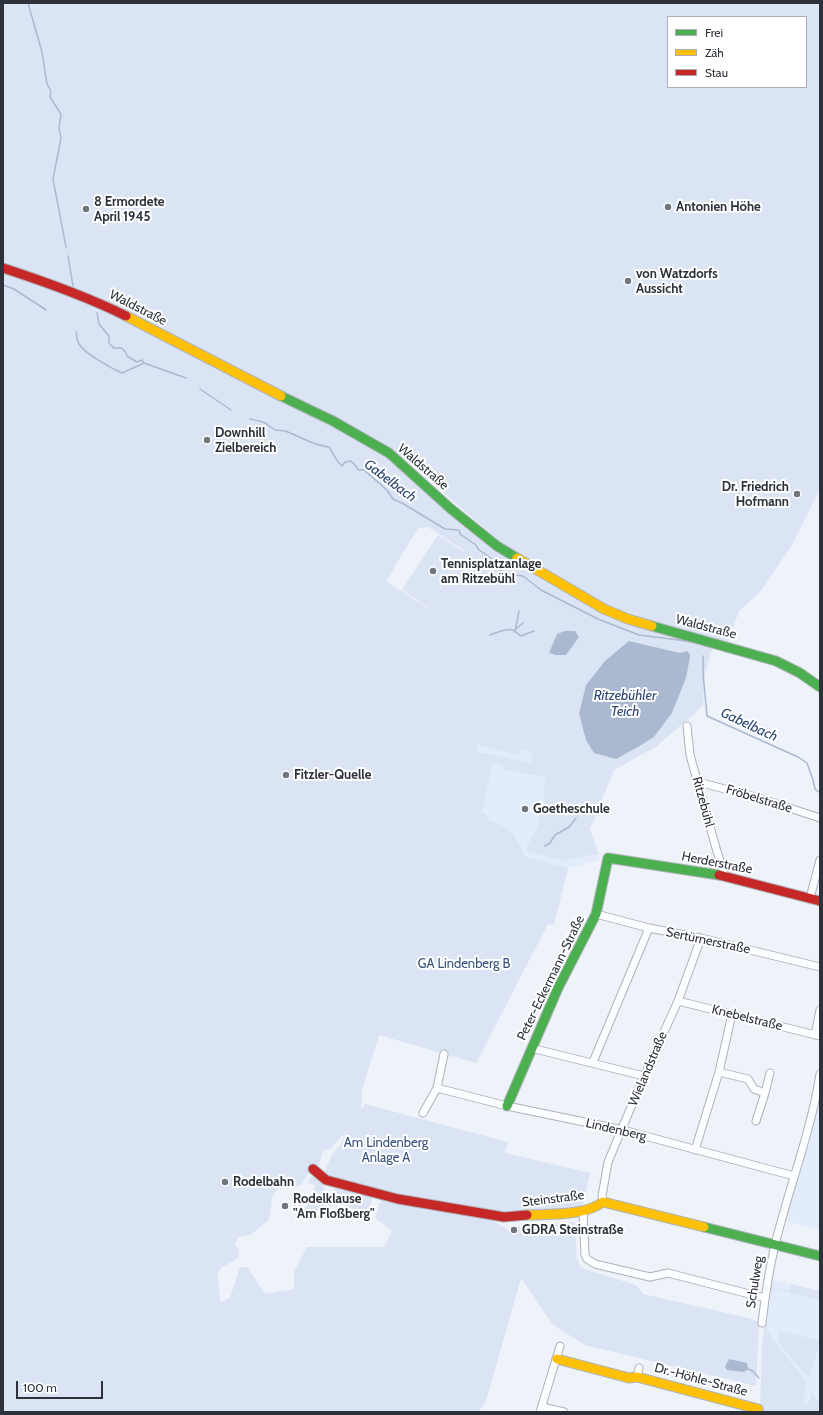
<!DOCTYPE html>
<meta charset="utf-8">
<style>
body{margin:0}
#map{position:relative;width:823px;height:1415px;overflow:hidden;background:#eef2f9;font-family:Cabin,sans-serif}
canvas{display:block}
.frame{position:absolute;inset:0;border:4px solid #2d323a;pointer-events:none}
.legend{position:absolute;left:667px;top:16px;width:140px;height:72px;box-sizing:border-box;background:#fff;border:1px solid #abadb0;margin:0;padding:5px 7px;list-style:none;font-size:12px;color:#2d323a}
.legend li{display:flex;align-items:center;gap:8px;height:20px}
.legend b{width:20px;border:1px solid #abadb0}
.scale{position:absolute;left:16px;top:1381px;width:87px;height:18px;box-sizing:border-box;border:2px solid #2d323a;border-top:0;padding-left:5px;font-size:12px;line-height:14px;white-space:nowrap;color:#2d323a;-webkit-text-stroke:3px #fff;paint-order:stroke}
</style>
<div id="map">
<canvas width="823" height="1415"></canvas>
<div class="frame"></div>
<ul class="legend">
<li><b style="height:5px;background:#4caf50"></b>Frei</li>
<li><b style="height:5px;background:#ffc107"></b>Zäh</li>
<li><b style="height:5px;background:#c62828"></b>Stau</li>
</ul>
<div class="scale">100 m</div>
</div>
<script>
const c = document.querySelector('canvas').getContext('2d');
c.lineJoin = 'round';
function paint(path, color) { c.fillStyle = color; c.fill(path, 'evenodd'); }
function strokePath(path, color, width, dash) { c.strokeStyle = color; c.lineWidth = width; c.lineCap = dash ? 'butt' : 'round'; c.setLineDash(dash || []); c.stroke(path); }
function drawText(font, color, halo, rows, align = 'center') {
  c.font = font + ' Cabin,sans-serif'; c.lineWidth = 4; c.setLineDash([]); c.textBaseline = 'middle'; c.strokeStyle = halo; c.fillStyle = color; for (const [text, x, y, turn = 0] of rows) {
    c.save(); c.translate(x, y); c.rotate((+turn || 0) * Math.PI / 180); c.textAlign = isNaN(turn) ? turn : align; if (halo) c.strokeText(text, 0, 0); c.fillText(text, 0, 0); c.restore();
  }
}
const built = new Path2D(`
 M467,713L548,734L590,829L600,860L568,868L564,886L492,865L456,789Z
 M820,1096V1229L785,1221L813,1129Z
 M771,1279L820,1292V1412H760L765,1327Z`);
const green = new Path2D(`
 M3,3H820V489L792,545L761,591L739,611L727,645L707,637L617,610L576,590L499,541L421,473L386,446L96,299L3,262ZM668,17H806V87H668Z
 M3,272L68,293L88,301L352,435L390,458L477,533L600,612L713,645L705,673L703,706L657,746L614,770L590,829L599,855H589L564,861L528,851L526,848L537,828L542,806L544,805L545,797L543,794L546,777L503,769V765L493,763L482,813L487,814V819L506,827L514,835L526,857L568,868L554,925L548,924L476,1063L379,1035L362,1090L361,1110L365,1104L508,1142L505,1153L590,1173L582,1209L505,1215L405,1196L328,1177L325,1172L331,1156L341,1144L346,1132L330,1149L323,1150L319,1164L311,1170L300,1186L277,1189L272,1198L269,1220L250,1235L238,1237L235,1244L239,1251L238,1258L221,1268L217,1275L221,1302L230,1298L240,1267H247L265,1294L294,1289V1272L307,1247H384L392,1231L375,1218L382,1197L398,1204L416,1206L492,1220L511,1232L513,1227L575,1222L577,1259L581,1268L636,1285L643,1294L753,1319L759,1323L756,1386L585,1345L553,1325L521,1278L486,1401L479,1412H3ZM428,527L465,551L428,608L386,581L418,528ZM663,649L680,653L688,651L690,657L686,678L672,713L654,737L638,747L616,759L586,740L579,714ZM478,745L520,755L521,749L533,752L530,763L477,752Z
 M438,535L464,552L428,607L402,590Z
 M312,1176H317C323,1183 324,1190 330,1197L334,1196L336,1192L334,1187L329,1184L373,1195L368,1216C335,1200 337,1197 306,1217L302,1213L314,1194L315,1185L308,1183Z
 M791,1284L820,1291V1300L770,1288L771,1286L789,1291Z
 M765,1321L772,1338L778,1346L807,1382L803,1403L808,1404L812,1392L820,1404V1412H760L762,1343Z
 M779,1330L820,1341L810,1377L807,1376L781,1346L779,1341Z`);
const water = new Path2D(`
 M565,631H575L579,637L566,655H556L549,653L557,634Z
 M629,641L680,653L688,651L689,654H691L690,655V657L686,678L672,713L654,737L638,747L616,759L594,753L586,740L579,714L586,685L605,661Z
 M729,1359L747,1363L748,1369L744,1372L727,1370L725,1367Z`);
const stream = new Path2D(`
 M28,3L42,52L47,84L51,91L50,97L61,114L59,128L61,138L53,179L66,247
 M68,256L73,286
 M3,285L14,289L46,310
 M97,313L99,324L109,336V343L114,348H122L126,353L127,356L137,362L142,360L144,363
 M76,332C77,335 77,341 79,344C85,354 111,368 122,373L144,363L186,378
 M200,389L231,410
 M250,419C255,420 261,421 265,423C269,425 271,429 276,430C280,431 284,430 288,432C300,437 316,446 329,447C334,454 336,461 342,466L345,462L351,461L356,466L358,470H364L387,490L393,499L402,503L445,529L459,530L460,534L476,545L478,549L492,559L498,569L506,574L523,576L541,590L598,619L639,635L679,640L691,642
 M517,628L523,623
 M515,632L519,611
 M490,635C494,633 509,628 513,630C515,631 518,634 521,636L534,631
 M703,656V673L707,716L798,757L807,763L813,780L815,789L820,793
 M545,846L550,843L555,835L569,827L576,818
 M748,1369L753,1371L759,1378`);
const street = new Path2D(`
 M687,726L690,755L716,848L725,876
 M698,782L759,798L820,818
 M810,898L820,860
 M596,914L649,928L701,938L820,967
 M678,1001L820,1036
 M815,1035L820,1010
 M531,1048L644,1076
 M593,1062L649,928
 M719,1072L748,1079L754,1089L765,1093L756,1121
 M437,1088L444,1054
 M765,1093L770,1073
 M423,1113L437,1088L507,1106L623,1130L794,1176
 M695,1150L719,1072L732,1014
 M603,1202L602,1196L608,1162L644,1076L678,1001L701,938
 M583,1211L585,1255L587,1259L595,1264L650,1277L668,1273L765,1298
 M762,1323C765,1297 769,1270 775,1245C789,1187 811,1132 820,1074
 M637,1377L639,1368
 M542,1407L564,1412
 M540,1412L560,1346`);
const fast = new Path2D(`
 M281,396L333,421L389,453L451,509L497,546L517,558
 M652,626L776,661L800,673L820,687
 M507,1106L558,988L596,914L608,858L719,875
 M704,1227L820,1256`);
const slow = new Path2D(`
 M126,316L281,396
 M517,558L604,609L628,619L652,626
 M527,1215C549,1214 585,1216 603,1202L704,1227
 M557,1359L629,1378L637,1377L758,1409V1412`);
const jam = new Path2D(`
 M3,268C46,282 86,296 126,316
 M719,875L820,901
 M313,1169L326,1180L398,1199L504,1217L527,1215`);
const markers = [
 [668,207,4,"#71757d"],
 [86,209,4,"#71757d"],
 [628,281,4,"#71757d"],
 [207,440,4,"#71757d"],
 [797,494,4,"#71757d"],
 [433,571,4,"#71757d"],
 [286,775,4,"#71757d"],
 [525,809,4,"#71757d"],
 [225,1182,4,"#71757d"],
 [285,1206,4,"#71757d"],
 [514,1230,4,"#71757d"]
];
const poiNames = [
 ["8 Ermordete",94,202],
 ["April 1945",94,217],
 ["Antonien Höhe",676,207],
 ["von Watzdorfs",636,274],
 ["Aussicht",636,289],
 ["Downhill",215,433],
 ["Zielbereich",215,448],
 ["Dr. Friedrich",789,487,"right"],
 ["Hofmann",789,502,"right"],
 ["Tennisplatzanlage",441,564],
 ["am Ritzebühl",441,579],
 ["Fitzler-Quelle",294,775],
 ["Goetheschule",533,809],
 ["Rodelbahn",233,1182],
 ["Rodelklause",293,1199],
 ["\"Am Floßberg\"",293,1214],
 ["GDRA Steinstraße",522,1230]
];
const streetNames = [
 ["Waldstraße",138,308,27],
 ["Waldstraße",423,467,41],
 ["Waldstraße",706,627,15],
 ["Fröbelstraße",759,799,17],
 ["Ritzebühl",703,802,75],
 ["Herderstraße",717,863,11],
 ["Sertürnerstraße",708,941,12],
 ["Peter-Eckermann-Straße",551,978,-64],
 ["Knebelstraße",747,1018,14],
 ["Wielandstraße",648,1069,-67],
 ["Lindenberg",616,1130,13],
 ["Steinstraße",553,1199,-7],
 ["Schulweg",755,1282,-81],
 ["Dr.-Höhle-Straße",701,1380,15]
];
const parkNames = [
 ["GA Lindenberg B",464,964],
 ["Am Lindenberg",386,1143],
 ["Anlage A",386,1158]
];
const waterNames = [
 ["Gabelbach",390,481,37],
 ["Ritzebühler",625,696],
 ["Teich",625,712],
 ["Gabelbach",749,725,25]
];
paint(built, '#e3ecfc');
paint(green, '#dbe4f4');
paint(water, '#aab9d0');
strokePath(stream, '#aab9d0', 1.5);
strokePath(street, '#aeb2b9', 9);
strokePath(fast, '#aeb2b9', 11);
strokePath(slow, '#aeb2b9', 11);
strokePath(jam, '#aeb2b9', 11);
strokePath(street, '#fcfdfe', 7);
strokePath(fast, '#4caf50', 9);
strokePath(slow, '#ffc107', 9);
strokePath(jam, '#c62828', 9);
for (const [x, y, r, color] of markers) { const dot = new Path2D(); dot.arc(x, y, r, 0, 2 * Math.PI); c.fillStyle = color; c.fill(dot); strokePath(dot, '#fff', 1.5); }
drawText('bold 13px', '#2d323a', '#fff', poiNames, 'left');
drawText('13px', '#2d323a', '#fff', streetNames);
drawText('13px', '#36517c', '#fff', parkNames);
drawText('italic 14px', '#2c4771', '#fff', waterNames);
</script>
